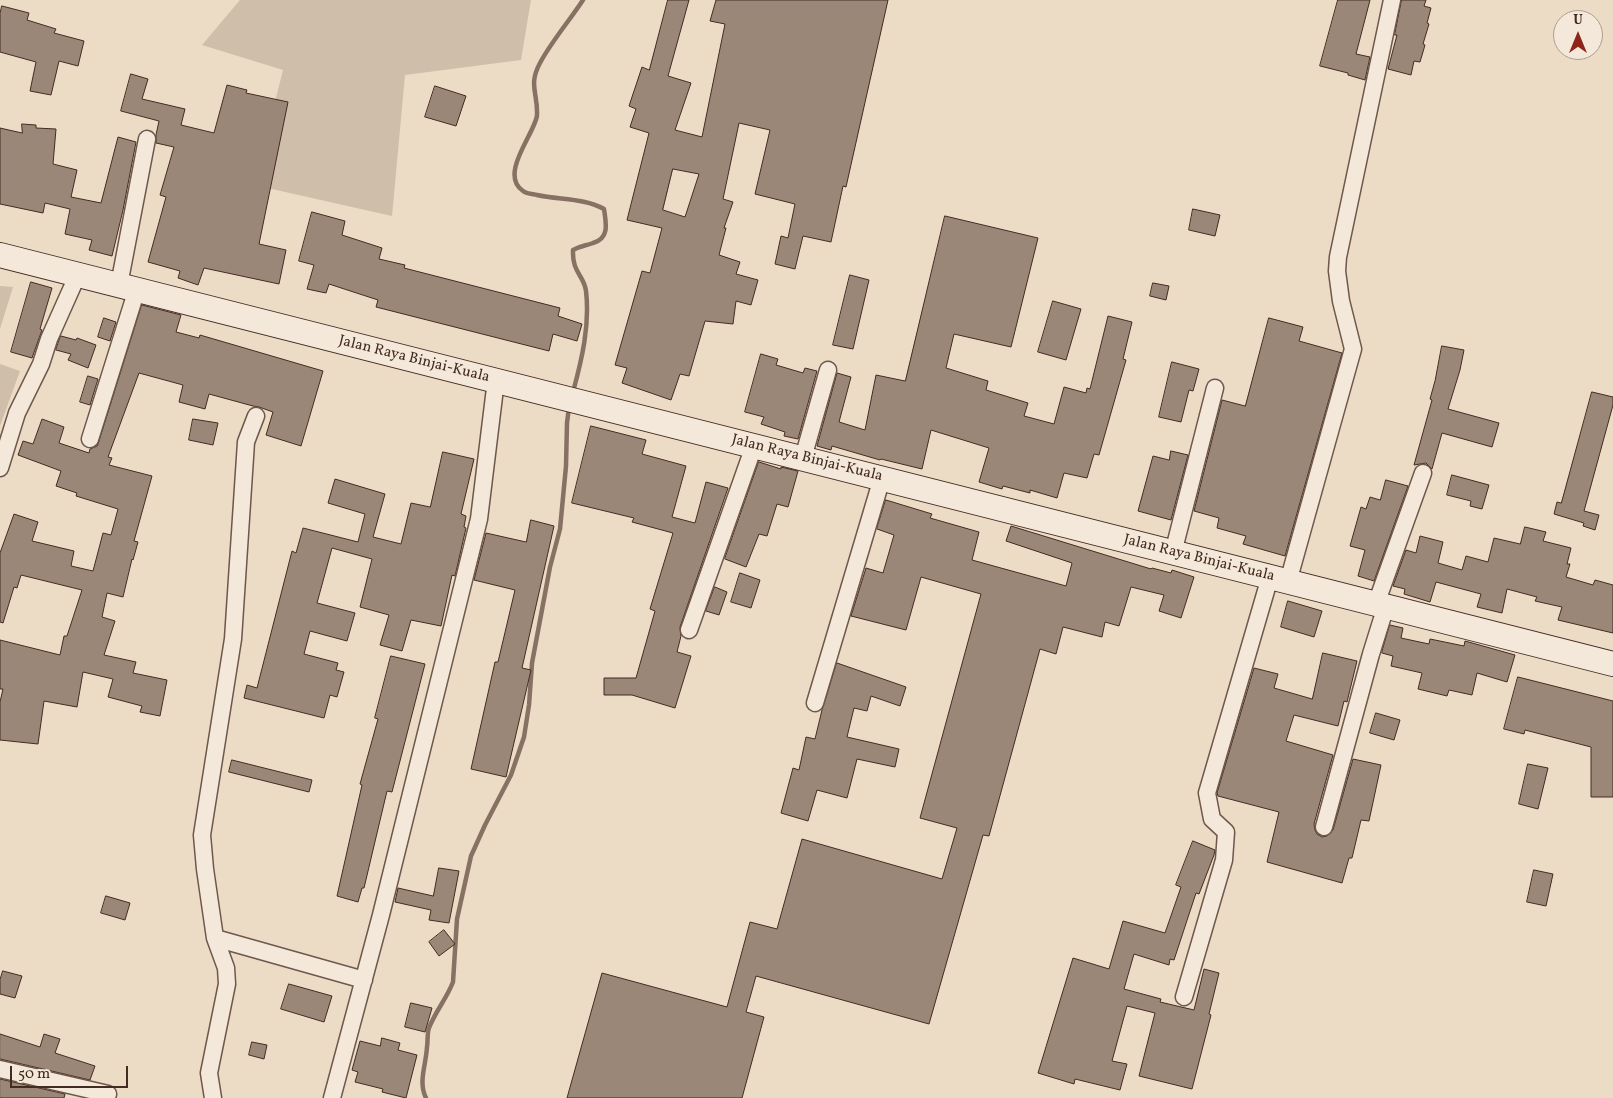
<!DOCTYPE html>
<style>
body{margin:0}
#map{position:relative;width:1613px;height:1098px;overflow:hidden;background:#ecdcc5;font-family:Vollkorn,serif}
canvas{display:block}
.north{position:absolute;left:1553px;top:10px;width:50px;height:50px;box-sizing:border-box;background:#f3e8d9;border:1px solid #ad9c90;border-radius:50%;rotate:0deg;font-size:14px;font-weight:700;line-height:20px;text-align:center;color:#442b22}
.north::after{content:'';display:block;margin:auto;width:18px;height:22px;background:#8f2418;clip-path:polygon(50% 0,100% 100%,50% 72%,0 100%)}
.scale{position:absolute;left:10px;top:1066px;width:118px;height:22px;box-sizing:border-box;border:2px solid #442b22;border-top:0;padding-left:6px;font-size:15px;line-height:18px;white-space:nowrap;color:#442b22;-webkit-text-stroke:4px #f3e8d9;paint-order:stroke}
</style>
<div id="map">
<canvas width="1613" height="1098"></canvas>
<div class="north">U</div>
<div class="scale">50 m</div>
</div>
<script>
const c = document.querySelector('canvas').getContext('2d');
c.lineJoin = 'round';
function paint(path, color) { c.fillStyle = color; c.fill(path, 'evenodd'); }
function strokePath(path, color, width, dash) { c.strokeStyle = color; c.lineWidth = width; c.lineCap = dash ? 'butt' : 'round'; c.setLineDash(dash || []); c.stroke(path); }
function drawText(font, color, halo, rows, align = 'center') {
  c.font = font + ' Vollkorn,serif'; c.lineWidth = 5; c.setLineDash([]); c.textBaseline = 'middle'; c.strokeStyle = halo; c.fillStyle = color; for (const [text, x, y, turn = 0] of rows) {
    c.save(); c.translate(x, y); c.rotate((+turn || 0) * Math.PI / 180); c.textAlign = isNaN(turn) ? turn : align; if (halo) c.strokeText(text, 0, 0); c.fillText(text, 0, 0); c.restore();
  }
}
const green = new Path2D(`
 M240,0H531L521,60L405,75L392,216L254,185L283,70L202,45Z
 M0,286L13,287L0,329Z
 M0,364L20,371L0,426Z`);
const stream = new Path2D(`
 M573,392C582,359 590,325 586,291C584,275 572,273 573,250C580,246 585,246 593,243C610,238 606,223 604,209C585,198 559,200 537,195C533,194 527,194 523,191C498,174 536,132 537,115C538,93 528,85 540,63C551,42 570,20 583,0
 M426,1098C418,1082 426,1065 427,1047C428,1041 427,1033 429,1028C435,1012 447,998 453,982L457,919L471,856L485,825L511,775L524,737L529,705L532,663L550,567L560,529L566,466L567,423L569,407`);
const building = new Path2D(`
 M668,0H689L668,76L691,83L675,130L702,137L725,24L710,21L716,0H888L846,187L843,186L831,242L803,236L795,269L775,264L781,236L788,238L795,204L755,194L770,130L739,123L723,199L733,202L724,228H726L719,255L740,262L736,274L758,280L751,305L736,301L733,324L705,321L689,376L680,374L671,400L622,383L627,368L615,365L642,271L650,273L662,228L627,220L649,133L630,127L636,109L629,106L642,67L649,70ZM673,169L699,174L685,217L663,210Z
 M1338,0H1370L1356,54L1370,57L1365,80L1348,75V73L1320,66Z
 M1402,0H1426L1424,6L1431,8L1427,23L1429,24L1423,44L1425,45L1420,62L1414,61L1411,75L1388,69L1397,35H1395Z
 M2,6L29,13L27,20L56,29L54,33L84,41L78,66L59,61L51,95L30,91L36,62L0,52V14Z
 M131,74L148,79L142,99L185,109L181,125L214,133L227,85L247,90L246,93L288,102L259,244L286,250L279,284L204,268L198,285L178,278L180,271L148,262L166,197L160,195L174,147L156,143V135L159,121L121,111Z
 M435,86L466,96L456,126L425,117Z
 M22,124L36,125V128L56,129L53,164L77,170L71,197L101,203L118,137L136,142L123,210L112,256L89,250L92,240L65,234L70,209L45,203L43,213L0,204V128L22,133Z
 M1193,209L1220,215L1215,236L1189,230Z
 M312,212L345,221L342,235L382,248L379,259L405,265L404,268L560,308L558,316L582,324L577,341L553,334L549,351L376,307L378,300L329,284L326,293L307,289L314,265L299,261Z
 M945,216L1038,238L1011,347L954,334L946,368L988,381L986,390L1028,403L1024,416L1054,424L1064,387L1086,393L1087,388L1090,389L1108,316L1132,322L1123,359L1126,360L1099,455L1094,454L1087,478L1064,473L1057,498L1030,490V493L1003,486L1002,489L979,482L989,448L931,430L922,469L881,459L880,460L832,446L831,450L817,446L837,373L851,377L839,422L865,430L876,375L905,381Z
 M850,275L869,280L853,349L833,345Z
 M31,282L52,288L40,329L42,330L32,358L11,352Z
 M1153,283L1169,286L1166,300L1150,296Z
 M1053,301L1081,309L1066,360L1038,352Z
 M142,305L181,315L176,332L199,338L200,335L323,371L301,446L266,435L273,412L259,407L253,406L209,394L205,409L179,402L183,385L139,373L108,457L112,458L109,465L152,476L134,541L138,542L133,560L132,559L123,597L107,593L102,617L115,621L104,655L136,662L133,673L167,680L160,716L140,712L142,706L108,697L113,679L83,672L77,707L44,701L38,744L0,740V702L3,689H0V640L60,655L64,636H67L82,590L21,575L17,588L14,587L3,623L0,622V553L14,514L38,522L32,541L74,551L71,566L93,571L103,533L111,535L118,509L76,496L77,493L56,486L61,471L18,455L23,441L33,444L42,419L64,427L59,443L89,453L90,449L97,446Z
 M104,318L116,322L110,341L98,337Z
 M1269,318L1303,327L1299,341L1342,353L1285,556L1243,544L1246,536L1217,528L1219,518L1194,511L1222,400L1245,406Z
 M61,336L76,340L77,338L96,345L88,368L68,360L71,354L56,350Z
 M1442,346L1464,350L1460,370L1448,409L1499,423L1492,447L1442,433L1432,469L1426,463L1414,465L1432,400L1430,399L1435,381Z
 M761,354L778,359L776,365L803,373L805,368L817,371L798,439L784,436L785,432L761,424L764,417L745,412Z
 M1172,362L1199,369L1193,391L1189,390L1181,422L1159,417Z
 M88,376L98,379L90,405L80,402Z
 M1592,392L1613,397V405L1584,511L1599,515L1595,530L1583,526L1584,523L1554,514L1557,502L1561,503Z
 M193,419L218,423L213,445L189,440Z
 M591,426L646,440L642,454L686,466L672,517L695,523L706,482L728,488L680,627L681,636L677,652L691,656L675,708L632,695H604V678H636L655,611L650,609L673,533L632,522L634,518L572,503Z
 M1171,451L1188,455L1171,520L1138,511L1153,456L1169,460Z
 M443,452L474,459L461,514L466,516L464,527L466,528L455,576L452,575L441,626L411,620L402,651L380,645L389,615L360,607L372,559L332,548L317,603L355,613L347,641L310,631L304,654L338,663L336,670L344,672L337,697L330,695L324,718L244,698L247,685L257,688L292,551L296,553L303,528L358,542L365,514L328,503L335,479L385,494L373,537L401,544L411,503L430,507Z
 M759,462L781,469V467L798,471L788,507L777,504L767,536L759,534L746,567L725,559Z
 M1452,475L1489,485L1482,509L1470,506L1471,501L1447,495Z
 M1386,480L1408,486L1374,581L1358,576L1365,550L1350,546L1361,507L1366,509L1370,497L1380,500Z
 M886,500L932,514L930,518L979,532L972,560L1066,586L1072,563L1006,541L1011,526L1151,569L1152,568L1171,573L1172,570L1194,577L1181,618L1159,611L1164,595L1131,587L1119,626L1105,622L1102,637L1063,627L1056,654L1040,649L989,836L983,835L929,1024L756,976L746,1012L764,1017L742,1098H567L602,973L727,1007L750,922L777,929L802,839L942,879L957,828L920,818L981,594L921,577L906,630L851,616L866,568L883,573L894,535L877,529Z
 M531,520L554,526L522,668L531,670L506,777L471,769L495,662H498L515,590L474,580L486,533L526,542Z
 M1525,527L1546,532L1543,541L1571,548L1567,564H1570L1566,577L1593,585L1595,580L1613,585V633L1558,620L1562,607L1535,601L1537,597L1507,589L1502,613L1477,607L1481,594L1436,582L1430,602L1404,594L1405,589L1393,586L1406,550L1416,553L1420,536L1443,542L1438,563L1462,570L1466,556L1488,562L1494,538L1520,544Z
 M740,573L760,580L751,608L731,602Z
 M715,587L727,592L719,615L706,611Z
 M1288,601L1322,611L1314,637L1281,627Z
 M1390,625L1403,628L1401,638L1429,644L1430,639L1464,646L1465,641L1515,655L1507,682L1477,673L1472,695L1449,690L1447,696L1418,689L1422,673L1391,666L1393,656L1382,653Z
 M1323,653L1357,661L1347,702L1344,701L1338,726L1294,715L1286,741L1333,755L1314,824L1315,830L1317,834L1322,837L1327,836L1333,830L1353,759L1381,765L1369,821L1361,820L1352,858H1349L1342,883L1267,862L1279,812L1218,796L1217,793L1254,668L1278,674L1274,688L1312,699Z
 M391,656L425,664L392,792L387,791L364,888H362L358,902L337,896L362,785L360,784L378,719L375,718Z
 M837,663L906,687L900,706L871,696L867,711L854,708L847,737L899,749L895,767L857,759L847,798L817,790L808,821L781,813L793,768L799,770L806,737L815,739L822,710Z
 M1518,677L1613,701V797H1591V747L1525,730L1524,734L1504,729Z
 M1376,713L1400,720L1394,740L1370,733Z
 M232,760L312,780L309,792L229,772Z
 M1528,764L1548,768L1538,809L1519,804Z
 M1193,841L1215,850L1214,855L1199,894L1196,893L1174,960L1170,959L1169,965L1134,954L1124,989L1161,999L1160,1002L1194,1010L1204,969L1219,973L1209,1014L1211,1015L1192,1089L1139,1076L1155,1013L1127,1006L1112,1061L1127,1064L1120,1090L1075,1079L1074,1084L1038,1073L1073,958L1109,969L1123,921L1165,933L1181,887L1176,885Z
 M439,868L459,871L449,923L429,920L431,910L395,902L398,888L433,896Z
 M1534,870L1553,874L1546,906L1527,902Z
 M106,896L130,903L125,920L101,913Z
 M444,930L455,944L439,956L429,942Z
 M3,971L22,976L15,998L0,994V980Z
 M289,984L332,996L324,1022L281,1009Z
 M411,1003L432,1008L425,1032L405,1027Z
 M0,1034L40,1047L44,1034L60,1039L55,1053L95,1066L90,1080L0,1059Z
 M382,1038L400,1043L398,1050L417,1055L406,1098L382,1092L383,1089L355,1082L358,1072L352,1070L360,1041L380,1046Z
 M252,1042L267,1045L264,1059L249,1055Z
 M0,1079L65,1094L64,1098H0Z`);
const minor = new Path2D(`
 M119,285L147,139
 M90,439L137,289
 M803,458L828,370
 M0,468L17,413L41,364L49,339L78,274
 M1173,553L1215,388
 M1288,582L1353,349L1341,301L1337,271L1338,257L1392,0
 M1376,604L1423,473
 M689,630L754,446
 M815,703L882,478
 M1324,827L1371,654L1386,606
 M215,938L364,980
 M1184,997L1224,860L1226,832L1212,819L1207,793L1270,577
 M0,1069L108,1094
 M213,1098L209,1073L227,984L226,968L215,938L205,869L202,835L233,639L246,442L256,416
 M332,1098L381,915L479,519L496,380`);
const secondary = new Path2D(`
 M0,255L1613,664`);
const streetNames = [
 ["Jalan Raya Binjai-Kuala",414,360,14],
 ["Jalan Raya Binjai-Kuala",807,459,14],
 ["Jalan Raya Binjai-Kuala",1199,559,14]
];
paint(green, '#cfbea9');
strokePath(stream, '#877163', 4.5);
paint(building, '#9b8777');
strokePath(building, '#442b22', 1);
strokePath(minor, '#6e574b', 19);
strokePath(secondary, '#442b22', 26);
strokePath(minor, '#f3e8d9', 16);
strokePath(secondary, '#f3e8d9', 24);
drawText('15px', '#442b22', '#f3e8d9', streetNames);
</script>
